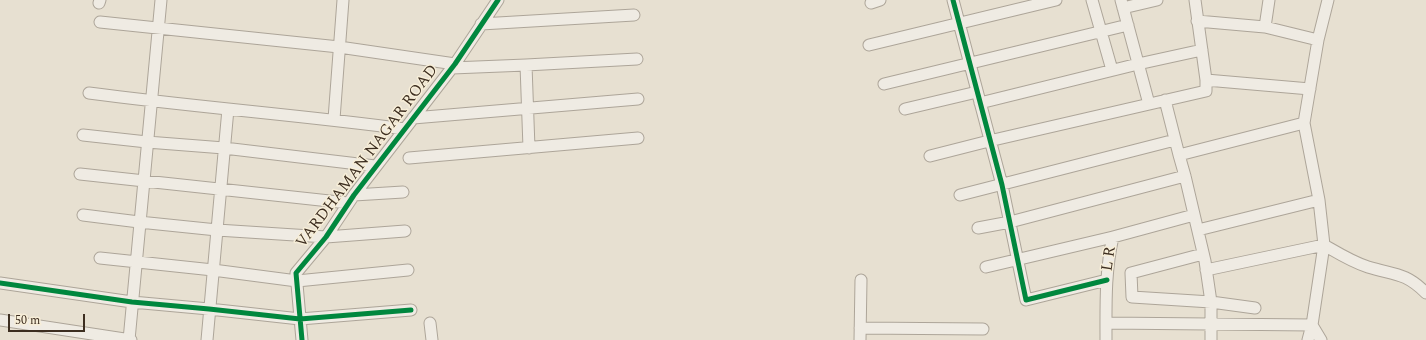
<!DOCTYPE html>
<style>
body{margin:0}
#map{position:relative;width:1426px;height:340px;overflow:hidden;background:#e7e0d1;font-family:Spectral,serif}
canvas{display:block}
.scale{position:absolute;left:8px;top:314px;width:77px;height:18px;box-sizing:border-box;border:2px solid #3d2e20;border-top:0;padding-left:5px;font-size:12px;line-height:14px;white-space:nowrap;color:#3d2e20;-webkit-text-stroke:3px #f7eed8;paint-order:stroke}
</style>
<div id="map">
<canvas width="1426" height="340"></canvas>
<div class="scale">50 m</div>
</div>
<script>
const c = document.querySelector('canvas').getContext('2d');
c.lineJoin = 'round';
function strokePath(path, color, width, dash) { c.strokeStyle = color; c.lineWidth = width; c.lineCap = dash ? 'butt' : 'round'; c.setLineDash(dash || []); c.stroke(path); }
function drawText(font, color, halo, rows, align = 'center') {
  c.font = font + ' Spectral,serif'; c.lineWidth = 3; c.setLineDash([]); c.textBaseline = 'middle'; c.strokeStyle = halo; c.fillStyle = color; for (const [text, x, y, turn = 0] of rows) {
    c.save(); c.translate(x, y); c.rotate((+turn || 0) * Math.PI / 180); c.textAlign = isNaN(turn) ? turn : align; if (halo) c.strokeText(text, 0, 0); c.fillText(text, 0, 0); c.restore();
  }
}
const minor = new Path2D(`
 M953,0L1002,185L1026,300L1107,280
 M1092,0L1112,70
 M1121,0L1149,104
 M99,3L100,0
 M871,3L880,0
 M1123,8L1157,0
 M1197,21L1265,27L1318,40
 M100,22L339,47L455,64
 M481,24L634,15
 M1265,27L1269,0
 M869,45L1056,0
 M526,65L529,148
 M452,68L526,65L637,59
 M1206,80L1310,89
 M884,84L1128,25
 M89,93C194,107 300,115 405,129
 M1165,100L1179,155L1185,176L1205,261L1211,302V340
 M980,103L1138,64L1202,50
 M905,109L977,92
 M413,118L638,99
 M334,119L343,0
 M83,135L147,142L224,148L375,166
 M1179,155L1304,123
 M930,156L989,141L1206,91V80L1195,0
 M409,158L638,138
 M80,174L348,203
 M354,195L403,192
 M960,195L1175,140
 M83,215L139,222L217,230L326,237L405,231
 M978,228L1010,222L1185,176
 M1198,230L1319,200
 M1203,254L1131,273L1132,297L1211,302L1255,308
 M100,258L213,270L297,281L408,270
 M986,267L1113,237L1194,215
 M1206,270L1324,245C1338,253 1352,262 1368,267C1394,275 1405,272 1426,293
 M0,283L132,302L209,309L300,319L411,310
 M0,320L131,340
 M430,323L432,340
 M1106,323L1312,325
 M1312,325L1321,340
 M860,328L983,329
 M129,340L161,0
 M207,340L228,109
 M302,340L296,273L326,237L354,195L455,64L498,0
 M860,340L861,280
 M1106,340C1106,305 1105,271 1113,237
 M1308,340L1312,325L1324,245L1319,200L1304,123L1318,40L1328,0`);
const cycleway = new Path2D(`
 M953,0L1002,185L1026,300L1107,280
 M0,283L132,302L209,309L300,319L411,310
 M302,340L296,273L326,237L354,195L455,64L498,0`);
const streetNames = [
 ["VARDHAMAN NAGAR ROAD",368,157,-53],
 ["L R",1110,259,-81]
];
strokePath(minor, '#ada599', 13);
strokePath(minor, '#efebe3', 11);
strokePath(cycleway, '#00873e', 5);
drawText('16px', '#3d2e20', '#f7eed8', streetNames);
</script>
